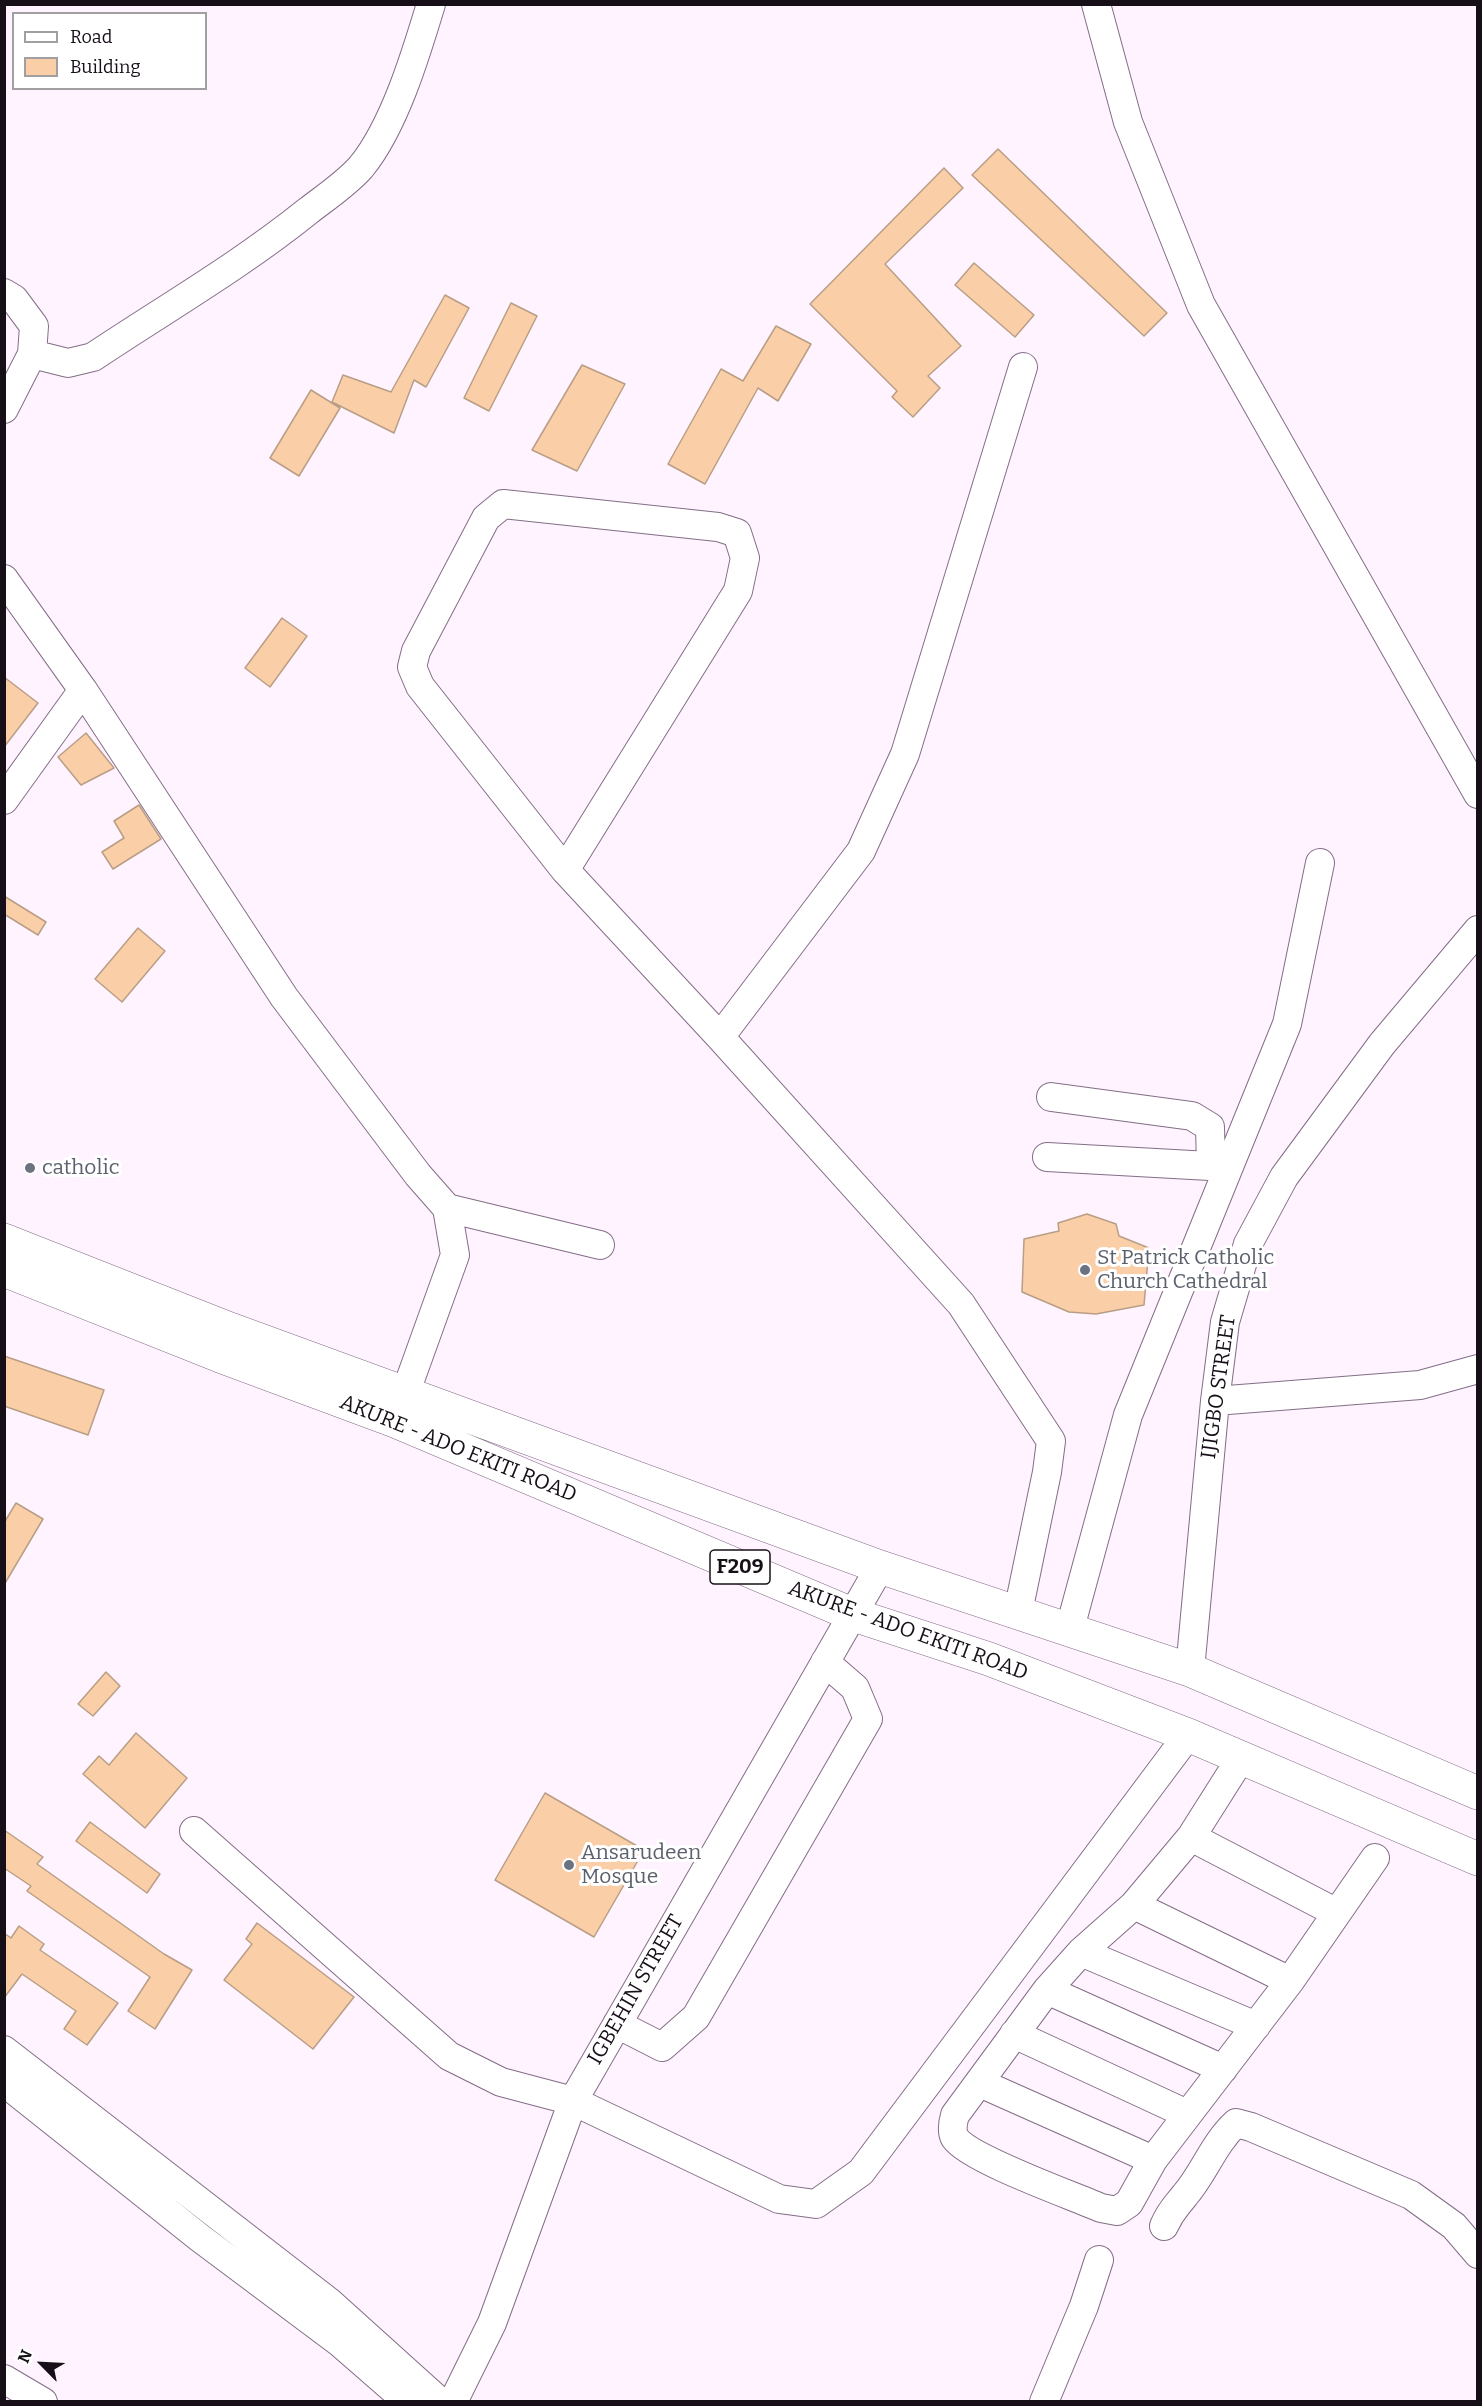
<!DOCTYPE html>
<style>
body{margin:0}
#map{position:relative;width:1482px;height:2406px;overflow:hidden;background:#fef3ff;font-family:Bitter,serif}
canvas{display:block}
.frame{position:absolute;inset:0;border:6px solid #170f18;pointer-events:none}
.legend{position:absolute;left:12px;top:12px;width:195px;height:78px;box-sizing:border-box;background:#fff;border:2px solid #a29fa3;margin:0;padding:8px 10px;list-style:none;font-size:18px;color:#170f18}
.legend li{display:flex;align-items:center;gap:12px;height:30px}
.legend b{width:30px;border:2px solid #a29fa3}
.north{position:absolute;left:12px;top:2334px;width:60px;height:60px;-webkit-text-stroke:4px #fff;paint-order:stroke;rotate:294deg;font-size:16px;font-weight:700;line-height:24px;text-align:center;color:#170f18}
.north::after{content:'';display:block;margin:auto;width:21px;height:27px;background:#170f18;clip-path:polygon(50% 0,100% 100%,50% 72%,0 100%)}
</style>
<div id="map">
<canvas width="1482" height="2406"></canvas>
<div class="frame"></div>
<ul class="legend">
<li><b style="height:8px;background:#fff"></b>Road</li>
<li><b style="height:16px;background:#facfa8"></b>Building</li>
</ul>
<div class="north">N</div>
</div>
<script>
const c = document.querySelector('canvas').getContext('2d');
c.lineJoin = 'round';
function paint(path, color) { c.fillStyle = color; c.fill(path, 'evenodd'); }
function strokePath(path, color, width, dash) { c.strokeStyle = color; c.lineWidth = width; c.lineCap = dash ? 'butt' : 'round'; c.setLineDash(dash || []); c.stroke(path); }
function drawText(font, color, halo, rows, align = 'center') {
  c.font = font + ' Bitter,serif'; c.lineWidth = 6; c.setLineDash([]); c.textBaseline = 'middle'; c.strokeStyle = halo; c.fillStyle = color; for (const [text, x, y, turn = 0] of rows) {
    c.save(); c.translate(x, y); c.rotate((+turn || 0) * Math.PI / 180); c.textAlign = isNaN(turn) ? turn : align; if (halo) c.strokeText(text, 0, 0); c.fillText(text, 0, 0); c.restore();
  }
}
const building = new Path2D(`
 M998,149L1167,313L1144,336L972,175Z
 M944,168L963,188L885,264L961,346L928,376L940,388L913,417L892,397L897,391L810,304Z
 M974,263L1034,315L1015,337L955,285Z
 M445,295L469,308L426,387L414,380L394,433L332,402L343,375L391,392Z
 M511,303L537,316L489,411L464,398Z
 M776,326L811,344L778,401L758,388L705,484L668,464L721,369L743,381Z
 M582,365L625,384L577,471L532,450Z
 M311,390L340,408L299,476L270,458Z
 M282,618L307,636L270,687L245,668Z
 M4,677L38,703L4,747Z
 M86,733L114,768L81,785L58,757Z
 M139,805L161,839L113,869L102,852L124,838L114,821Z
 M4,896L46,922L38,935L4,914Z
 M138,928L165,951L122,1002L95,979Z
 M1087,1214L1116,1224L1119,1236L1149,1248L1144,1305L1096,1314L1069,1312L1022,1292L1024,1239L1059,1231L1058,1223Z
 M4,1356L104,1390L88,1435L4,1406Z
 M16,1503L43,1519L4,1585V1523Z
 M106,1672L120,1686L93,1716L78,1704Z
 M136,1733L187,1778L145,1828L83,1774L99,1756L109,1765Z
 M545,1793L644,1850L594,1937L495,1880Z
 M90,1822L160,1874L147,1893L76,1841Z
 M4,1830L43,1857L37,1864L164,1954L192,1970L155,2029L128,2011L150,1977L27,1891L31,1886L4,1868Z
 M257,1923L354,1997L313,2049L224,1980L252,1944L246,1939Z
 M19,1926L44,1944L40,1950L118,2003L87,2045L64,2029L76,2011L22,1974L4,1998V1933L11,1938Z`);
const minor = new Path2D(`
 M1096,4L1128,122L1201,305L1478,794
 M4,293L14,299L34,326L32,354L4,409
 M32,354L68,363L93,357C165,309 241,265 308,211C326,197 346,184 361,167C394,127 416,54 431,4
 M4,579L83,690L4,800
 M83,690L284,997L418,1175L447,1208L455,1255L405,1394
 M565,870L738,591L745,558L737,533L718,527L503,504L486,518L416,651L412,667L420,686L565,870L720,1037L961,1304L1051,1441L1047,1472L1018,1612
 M720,1037L861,851L905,754L1023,367
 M1051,1097L1192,1116L1210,1127L1211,1166
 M1047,1157L1228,1167
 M447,1208L600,1245
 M1215,1401L1420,1385L1478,1369
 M1070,1628L1128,1415L1287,1024L1320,863
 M1190,1670L1215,1401L1225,1322L1248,1244L1284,1177L1382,1044L1478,930
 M1241,1758L1191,1837L1134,1905L1081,1952L1047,1990L955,2115C953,2122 951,2131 955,2138C969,2159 1074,2196 1101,2208L1117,2211L1129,2203L1153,2160L1290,1981L1375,1858
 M194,1831L449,2056L501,2082L573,2101L779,2199L816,2204L861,2172L1188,1735
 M1191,1837L1335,1912
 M1134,1905L1290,1981
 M1081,1952L1256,2026
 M1047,1990L1223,2069
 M617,2024L662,2047L696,2017L868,1719L855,1688L825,1662
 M1014,2034L1187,2114
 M4,2050L328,2301L440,2402
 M4,2082L200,2238L339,2342L408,2402
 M980,2083L1153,2160
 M1164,2226C1171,2210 1175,2208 1185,2195C1204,2173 1214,2143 1236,2123L1251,2127L1411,2195L1454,2226L1478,2254
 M4,2379L43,2402
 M453,2402L492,2323L573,2101L880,1567
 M1044,2402L1084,2306L1099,2260`);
const major = new Path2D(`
 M4,1240L230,1329L880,1567L1190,1670L1478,1793
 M4,1270L220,1356L395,1421L854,1615L989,1659L1188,1735L1478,1859`);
const markers = [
 [30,1168,6,"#6b7280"],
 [1085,1270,6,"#6b7280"],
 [569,1865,6,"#6b7280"]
];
const shields = [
 [740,1567,60]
];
const shieldNames = [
 ["F209",740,1567]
];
const worshipNames = [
 ["catholic",42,1168],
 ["St Patrick Catholic",1097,1258],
 ["Church Cathedral",1097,1282],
 ["Ansarudeen",581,1853],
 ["Mosque",581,1877]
];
const streetNames = [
 ["IJIGBO STREET",1219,1387,-82],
 ["AKURE - ADO EKITI ROAD",458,1449,22],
 ["AKURE - ADO EKITI ROAD",908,1631,20],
 ["IGBEHIN STREET",636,1990,-60]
];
paint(building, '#facfa8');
strokePath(building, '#b99e85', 1.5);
strokePath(minor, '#846d87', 30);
strokePath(major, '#846d87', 34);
strokePath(minor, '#fff', 28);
strokePath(major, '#fff', 33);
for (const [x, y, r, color] of markers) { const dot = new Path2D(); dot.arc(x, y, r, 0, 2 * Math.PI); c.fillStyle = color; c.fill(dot); strokePath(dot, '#fff', 2); }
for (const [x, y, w] of shields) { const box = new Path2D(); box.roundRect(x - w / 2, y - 17, w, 34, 4.5); c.fillStyle = '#fff'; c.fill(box); strokePath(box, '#170f18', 1.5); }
drawText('bold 20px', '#170f18', null, shieldNames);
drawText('21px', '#5b616d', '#fff', worshipNames, 'left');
drawText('21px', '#170f18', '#fff', streetNames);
</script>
